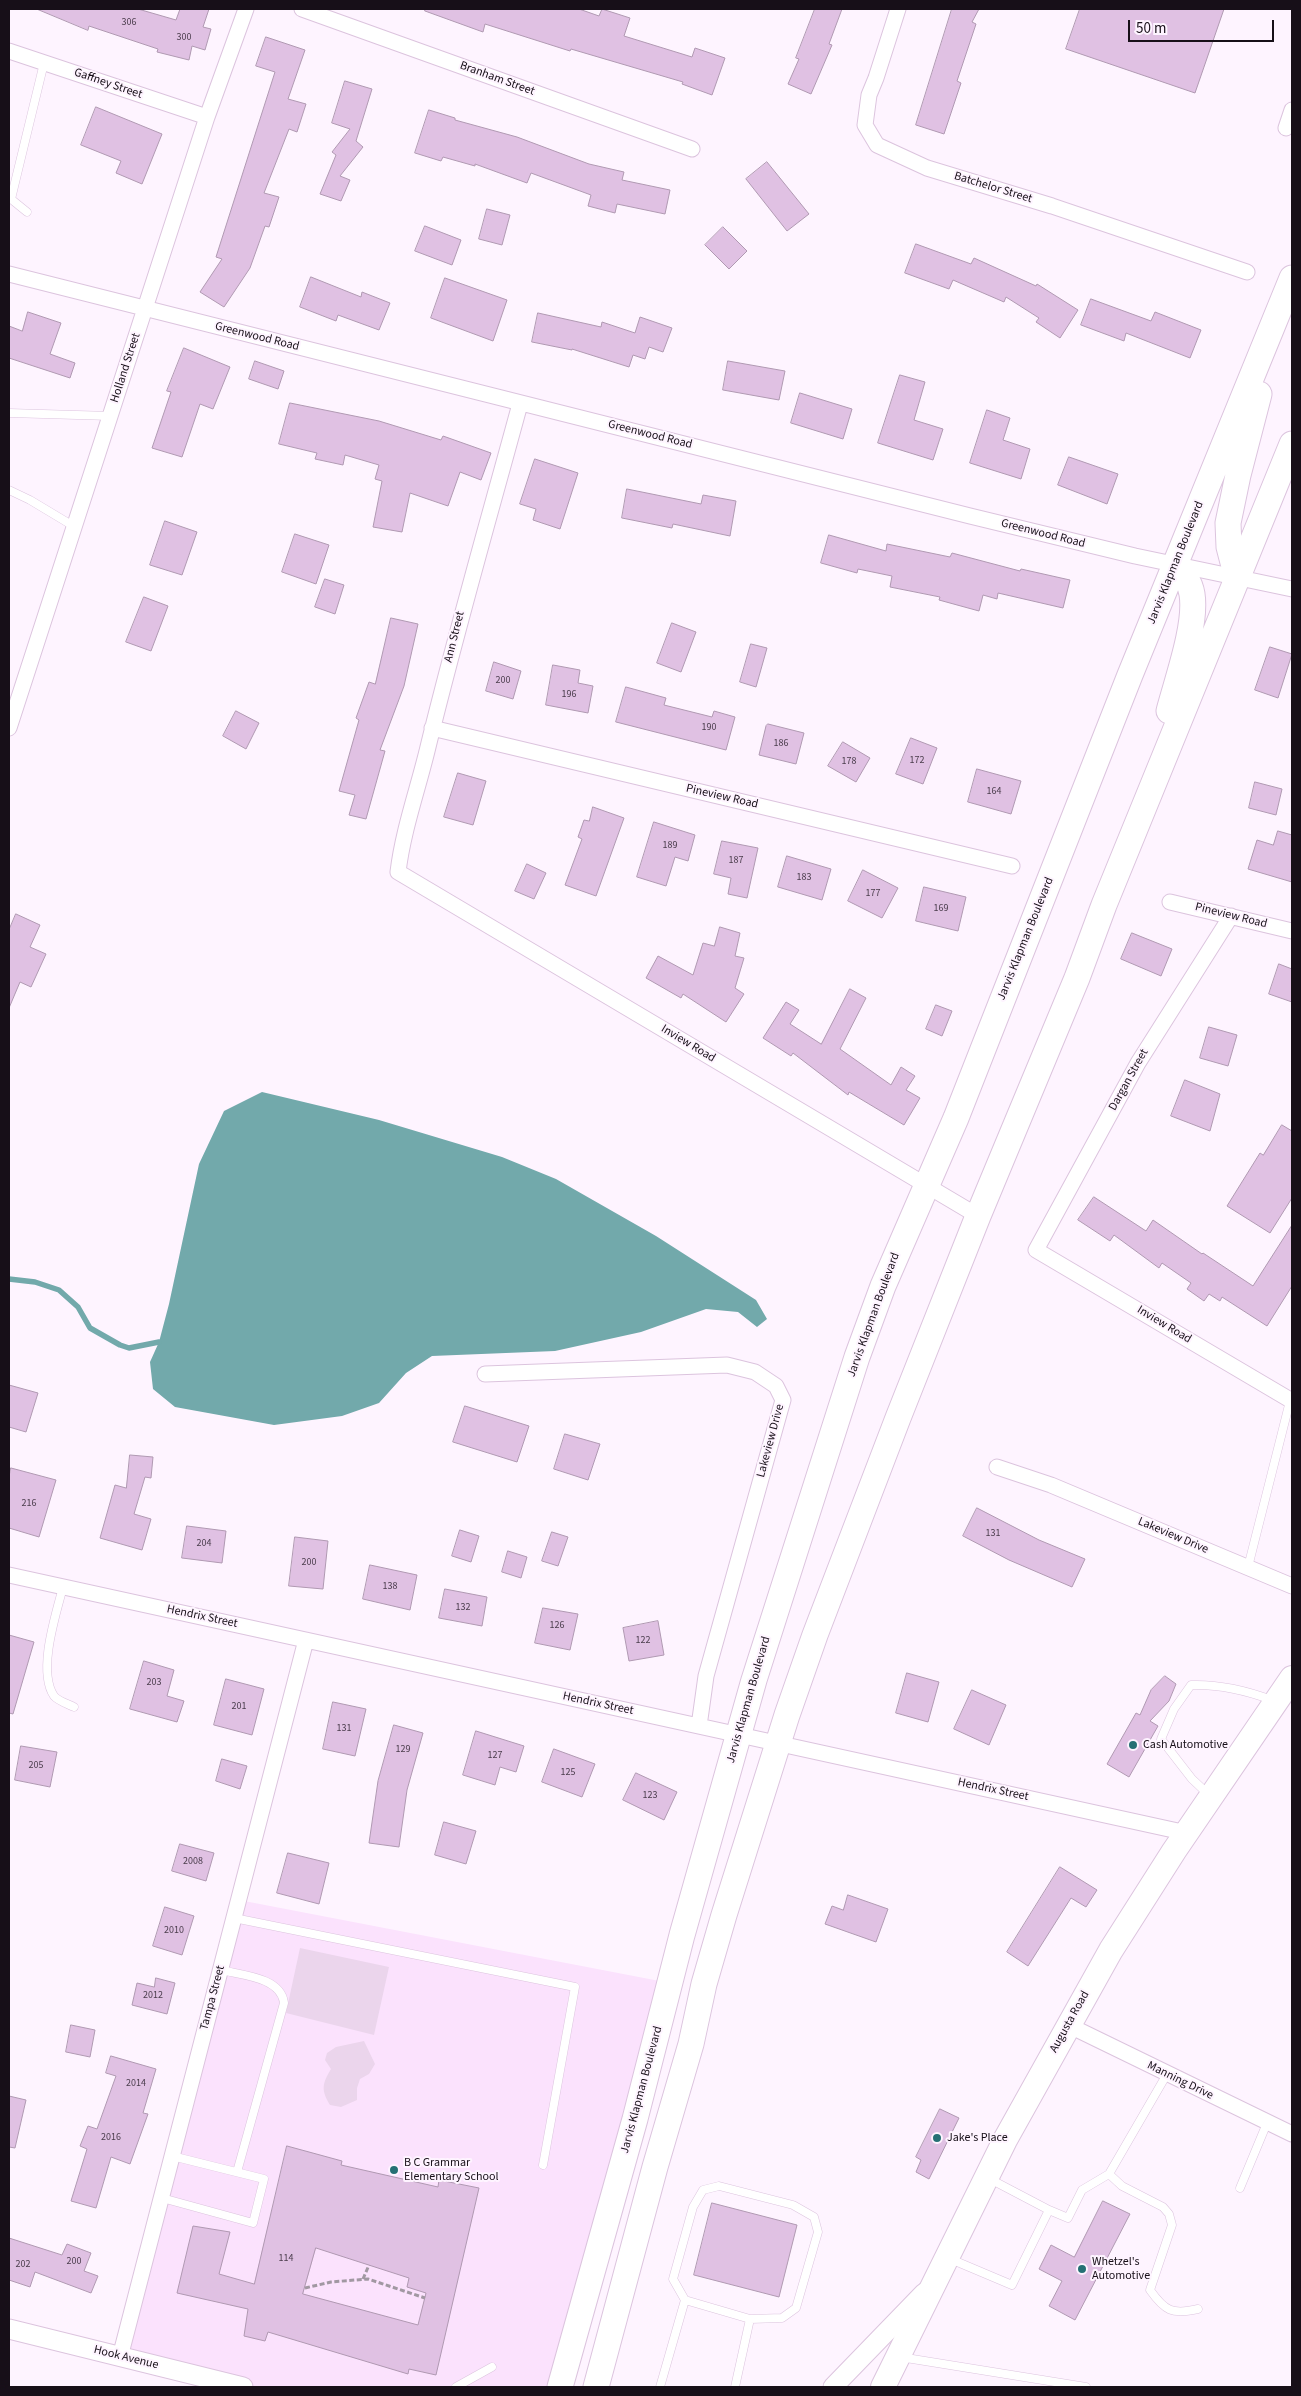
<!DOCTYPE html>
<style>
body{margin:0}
#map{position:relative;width:1301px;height:2396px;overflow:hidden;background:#fef4ff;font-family:"Source Sans 3",sans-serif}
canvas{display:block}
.frame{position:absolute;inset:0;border:10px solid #170f18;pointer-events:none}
.scale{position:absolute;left:1128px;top:20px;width:146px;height:22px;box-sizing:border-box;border:2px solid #170f18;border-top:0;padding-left:6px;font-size:15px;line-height:18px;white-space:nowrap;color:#170f18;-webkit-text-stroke:4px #fef4ff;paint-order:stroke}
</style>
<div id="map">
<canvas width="1301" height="2396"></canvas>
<div class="frame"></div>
<div class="scale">50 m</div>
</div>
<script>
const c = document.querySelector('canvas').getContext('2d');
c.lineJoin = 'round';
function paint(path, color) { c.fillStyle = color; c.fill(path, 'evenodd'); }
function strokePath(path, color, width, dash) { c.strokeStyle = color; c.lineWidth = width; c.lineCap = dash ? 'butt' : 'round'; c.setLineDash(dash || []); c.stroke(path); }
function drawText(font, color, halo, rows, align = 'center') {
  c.font = font + ' "Source Sans 3",sans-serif'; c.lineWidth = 4; c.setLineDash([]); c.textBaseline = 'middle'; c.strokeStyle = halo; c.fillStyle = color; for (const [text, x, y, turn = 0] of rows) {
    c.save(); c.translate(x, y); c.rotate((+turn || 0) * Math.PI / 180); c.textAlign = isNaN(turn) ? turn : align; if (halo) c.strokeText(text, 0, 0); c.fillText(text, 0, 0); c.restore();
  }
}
const built = new Path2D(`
 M239,1900L670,1983L562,2387H241L120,2357Z`);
const green = new Path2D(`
 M300,1948L389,1967L374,2035L286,2013Z
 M364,2041L375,2064L369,2074L360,2079L357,2088V2100L341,2107L330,2105C321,2090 322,2084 331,2069L325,2060L327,2053L336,2047Z`);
const water = new Path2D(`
 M262,1092L379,1120L502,1157L556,1179L656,1236L756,1300L767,1319L757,1327L738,1312L706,1309L641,1332L555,1351L432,1356L406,1373L379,1403L342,1416L274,1425L175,1407L153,1389L150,1362L159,1342L169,1304L199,1164L224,1111Z`);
const stream = new Path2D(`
 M9,1279L35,1282L59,1290L78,1307L90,1328L120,1345L129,1348L159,1342`);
const building = new Path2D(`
 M37,9H138L176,20L180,9H209L203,27L211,29L205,50L192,46L189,60L157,52L158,49L89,26L88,30Z
 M425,9H579L599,16L602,9L630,18L624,36L692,57L695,48L725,58L712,95L682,84L683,82L571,49L570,51L485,24L483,32L425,11Z
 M815,9H842L829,44L832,45L811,94L788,84L799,59L796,58Z
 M952,9H979L972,22L976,24L957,81L961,83L944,134L916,125Z
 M1080,9H1224L1195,93L1066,49Z
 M266,37L305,50L288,99L306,104L297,132L289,129L264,193L279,197L269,227L265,226L250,268L224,307L200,292L222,259L216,257L275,72L256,66Z
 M345,81L372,89L356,141L363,147L340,176L350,180L341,201L320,194L336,155L332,152L350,129L332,123Z
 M96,107L162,134L142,184L116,173L121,161L81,145Z
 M429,110L455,118V120L517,137L589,164L624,172L622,180L670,190L665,214L617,204L615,213L588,206L591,195L531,173L527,183L475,164V166L443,157L441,161L415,153Z
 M767,162L809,214L787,231L746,179Z
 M487,209L510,215L502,245L479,239Z
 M425,226L461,240L452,265L415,251Z
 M723,227L747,251L729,269L705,245Z
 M916,244L971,264L974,258L1036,286L1037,284L1078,310L1060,338L1036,322L1039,318L1006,297L1004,302L953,280L949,289L905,273Z
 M311,277L361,297L362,292L390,303L379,330L338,315L336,321L300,307Z
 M445,278L507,300L493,341L431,318Z
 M1091,299L1151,321L1155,312L1201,330L1190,358L1126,333L1124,341L1081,325Z
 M28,312L61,323L50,354L75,363L70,378L9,358V326L22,331Z
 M538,313L601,327L602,322L635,333L640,317L672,328L663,352L649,347L645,359L633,355L629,367L572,349V350L532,342Z
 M184,348L230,367L213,409L200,404L182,457L152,448L171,392L167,391Z
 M255,361L284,371L278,389L249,379Z
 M728,361L785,371L779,400L723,390Z
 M900,375L925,382L914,420L943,429L933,460L878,443Z
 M800,393L852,409L843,439L791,423Z
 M290,403L379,421L441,440L443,436L491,453L481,480L460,472L448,506L410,493L402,532L373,527L382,481L375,479L379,465L345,455L343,465L315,459L317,453L279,444Z
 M987,410L1010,418L1003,440L1030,449L1021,479L970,463Z
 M1069,457L1118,474L1107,504L1058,485Z
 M535,459L578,473L560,529L533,520L536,509L520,504Z
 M627,489L701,504L703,495L736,501L730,536L673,524L672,528L622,518Z
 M165,521L197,532L182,575L150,565Z
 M295,534L329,545L316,584L282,572Z
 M829,535L886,551L887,544L950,557L952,553L1020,571L1021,569L1070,580L1063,608L998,593L997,599L983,595L979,611L939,600L940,597L890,587L892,576L858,569L857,573L821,563Z
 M325,579L344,585L335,614L315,607Z
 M144,597L168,606L151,651L126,642Z
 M391,618L418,624L404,686L380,750L385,751L366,819L349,815L355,795L339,791L359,720L356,718L369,682L375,684Z
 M672,623L696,632L681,672L657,663Z
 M751,644L767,648L756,687L740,682Z
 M1270,647L1292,654L1278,698L1255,690Z
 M494,662L521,671L513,699L486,691Z
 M553,665L580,670L578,683L593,686L588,713L546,705Z
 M626,687L666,698L664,705L712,717L714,711L735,717L726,750L616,722Z
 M236,711L259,723L246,749L223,736Z
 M768,724L804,733L796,764L759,755L766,726Z
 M911,738L937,748L923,784L896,774Z
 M843,742L870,758L856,782L828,766Z
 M977,769L1021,781L1011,814L968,802Z
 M458,773L486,781L473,825L444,817Z
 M1255,782L1282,789L1276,815L1249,808Z
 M593,807L624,818L596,896L565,885L582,839L578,837L584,820L589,821Z
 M654,822L695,835L688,861L675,857L666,886L637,877Z
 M1278,831L1292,835V882L1248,869L1257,840L1273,845Z
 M722,841L758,848L747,898L728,894L731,878L714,874Z
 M787,856L831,869L822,900L778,887Z
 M527,864L546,873L534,899L515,891Z
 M863,870L898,888L882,918L848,901Z
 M924,887L966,897L958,931L916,921Z
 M16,914L40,925L30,947L46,954L31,987L20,982L9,1008V930Z
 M720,927L740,933L735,956L744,958L735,988L744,994L726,1022L683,994L681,998L646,978L658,956L693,975L703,943L714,946Z
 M1132,933L1172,949L1161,976L1121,959Z
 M1279,964L1292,969V1002L1269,994Z
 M850,989L866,998L840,1049L891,1085L901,1067L915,1076L906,1090L920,1098L904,1125L849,1092L848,1095L793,1053L791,1056L763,1038L786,1002L799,1010L790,1024L821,1044Z
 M936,1005L952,1011L942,1036L926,1029Z
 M1209,1027L1237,1035L1228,1066L1200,1058Z
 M1185,1080L1220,1094L1210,1131L1171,1116Z
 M1282,1125L1292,1131V1198L1270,1233L1227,1206L1260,1153L1263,1155Z
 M1094,1197L1146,1231L1153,1220L1202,1254L1203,1253L1253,1286L1292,1225V1286L1267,1326L1222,1297L1220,1301L1209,1294L1204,1301L1187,1289L1191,1283L1162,1263L1159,1268L1114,1235L1110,1241L1078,1220Z
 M9,1385L38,1393L26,1432L9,1427Z
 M465,1406L529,1426L517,1462L453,1442Z
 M565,1434L600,1444L588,1480L554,1469Z
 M130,1455L153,1457L151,1478L145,1477L134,1514L151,1519L142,1550L100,1538L115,1485L126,1488Z
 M11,1468L56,1480L39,1537L9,1528V1477Z
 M977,1508L1039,1540L1085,1559L1072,1587L1009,1560L963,1536Z
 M187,1526L226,1531L222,1563L182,1558Z
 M460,1530L479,1536L471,1562L452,1556Z
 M552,1532L568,1537L558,1566L542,1561Z
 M295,1537L328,1541L323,1589L289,1586Z
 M508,1551L527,1557L521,1578L502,1572Z
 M370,1565L417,1575L410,1610L363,1599Z
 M445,1589L487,1597L482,1626L439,1618Z
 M543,1608L578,1614L570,1650L535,1643Z
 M658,1621L664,1655L629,1661L623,1628Z
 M9,1635L34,1642L13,1714L9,1713Z
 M144,1661L174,1670L167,1696L184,1701L177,1722L130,1709Z
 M907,1673L939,1682L928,1722L896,1713Z
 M1165,1676L1176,1684L1169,1701L1150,1721L1158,1726L1129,1777L1107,1764L1136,1713L1140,1715L1151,1690Z
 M226,1679L264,1689L252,1735L214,1725Z
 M972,1690L1006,1705L989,1745L954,1729Z
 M333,1702L366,1709L355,1756L323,1749Z
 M394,1725L423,1733L407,1790L399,1847L369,1843L378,1781Z
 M476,1731L524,1746L516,1772L500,1767L495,1785L463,1775Z
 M21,1746L57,1752L50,1787L15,1780Z
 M554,1749L595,1764L582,1797L542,1782Z
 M222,1759L247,1766L240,1789L216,1781Z
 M636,1773L677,1792L664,1820L623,1800Z
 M444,1822L476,1831L466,1864L435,1855Z
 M180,1844L214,1853L206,1881L172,1871Z
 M288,1853L329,1863L319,1904L277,1893Z
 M1060,1867L1097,1890L1086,1907L1071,1898L1028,1966L1007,1952Z
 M848,1895L888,1909L876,1942L825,1924L832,1906L843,1910Z
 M165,1907L194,1916L182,1955L153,1946Z
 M156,1978L175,1983L167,2014L132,2005L137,1983L154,1987Z
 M71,2025L95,2030L90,2057L66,2052Z
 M111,2056L156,2069L143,2113L148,2114L130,2164L111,2157L96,2208L71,2201L87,2149L80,2146L88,2126L97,2129L116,2076L106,2073Z
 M9,2096L26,2100L15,2148L9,2147Z
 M940,2109L959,2118L929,2179L916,2172L921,2160L916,2157Z
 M287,2146L342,2161L341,2165L438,2187L439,2180L479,2188L436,2375L409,2369L408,2374L268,2332L265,2341L244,2336L248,2309L177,2293L193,2226L230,2232L219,2274L254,2284ZM316,2248L409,2278L407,2287L426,2293L418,2325L303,2294Z
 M1103,2201L1130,2214L1075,2320L1049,2306L1062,2281L1039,2269L1051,2245L1074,2257Z
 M712,2203L797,2225L779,2297L694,2275Z
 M9,2238L62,2255L67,2244L91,2253L84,2271L98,2276L91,2293L35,2272L30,2287L9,2280Z`);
const path = new Path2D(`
 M363,2279L369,2265
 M305,2288L331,2282L368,2279L425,2298`);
const service = new Path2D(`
 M27,212L11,199L44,63
 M9,413L111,416
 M9,490L30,500L75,527
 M1248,1567L1291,1397
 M63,1587C56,1614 37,1671 54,1696C58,1701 68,1704 74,1707
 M1208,1794L1192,1779L1161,1739L1174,1709L1191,1685C1219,1684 1245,1690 1272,1700
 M234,1918L575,1987L543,2165
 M221,1970C241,1975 281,1977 284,2003L237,2172
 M1167,2074L1109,2174L1122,2186L1163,2207L1169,2214L1172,2225L1150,2290C1165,2311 1172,2315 1198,2309
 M1240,2188L1267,2123
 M162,2198L253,2223L264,2179L172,2156
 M1049,2210L1068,2218L1082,2190L1109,2174
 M948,2258L1012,2285L1049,2210L988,2178
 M685,2300L673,2279L693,2207L703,2190L719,2186L793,2205L814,2217L818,2232L796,2308L782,2318L750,2319
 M900,2357L1086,2387
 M456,2387L492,2367
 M660,2387L685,2300L750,2319L735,2387`);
const minor = new Path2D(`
 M302,9L692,149
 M898,9L876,78L869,95L865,125L877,145L927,168L1052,206L1247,272
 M9,51L207,117
 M1286,128L1292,110
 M9,274L970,516L1135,556L1292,589
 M520,404C489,518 456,632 428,747C418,789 403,830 398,872L978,1216
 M9,728L207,117L246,9
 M432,728L1012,866
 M1170,902L1292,931
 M1231,916L1138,1063L1036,1250L1292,1401
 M485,1374L727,1365L755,1372L776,1386L783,1400L706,1676L699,1726
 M997,1467L1051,1485L1292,1586
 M9,1575L1187,1833
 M1068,2025L1292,2134
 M120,2357L306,1640`);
const tertiary = new Path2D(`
 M9,2329L243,2387
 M833,2387L924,2293`);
const primary = new Path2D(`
 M883,2387L1005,2140L1111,1950L1174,1851L1292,1678`);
const trunk = new Path2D(`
 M1237,578L1229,547L1228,523L1238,475L1259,394
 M1169,711C1177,680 1197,625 1192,594C1190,582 1184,574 1175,565
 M560,2387L635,2119L682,1935L754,1680L857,1357L883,1286L956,1118L1130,675L1292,278
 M596,2387L655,2167L691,2044L704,1984L724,1915L787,1715L815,1635L898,1418L978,1216L1077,978L1104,905L1292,444`);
const markers = [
 [1133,1745,5,"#257074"],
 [937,2138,5,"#257074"],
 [394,2170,5,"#257074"],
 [1082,2269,5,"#257074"]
];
const numberNames = [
 ["306",129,23],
 ["300",184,38],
 ["200",503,681],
 ["196",569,695],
 ["190",709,728],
 ["186",781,744],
 ["172",917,761],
 ["178",849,762],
 ["164",994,792],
 ["189",670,846],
 ["187",736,861],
 ["183",804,878],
 ["177",873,894],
 ["169",941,909],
 ["216",29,1504],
 ["131",993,1534],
 ["204",204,1544],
 ["200",309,1563],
 ["138",390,1587],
 ["132",463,1608],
 ["126",557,1626],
 ["122",643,1641],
 ["203",154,1683],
 ["201",239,1707],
 ["131",344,1729],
 ["129",403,1750],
 ["127",495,1756],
 ["205",36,1766],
 ["125",568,1773],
 ["123",650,1796],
 ["2008",193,1862],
 ["2010",174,1931],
 ["2012",153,1996],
 ["2014",136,2084],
 ["2016",111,2138],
 ["114",286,2259],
 ["200",74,2262],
 ["202",23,2265]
];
const streetNames = [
 ["Branham Street",497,79,20],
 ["Gaffney Street",108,84,19],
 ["Batchelor Street",993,188,17],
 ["Greenwood Road",257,337,14],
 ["Holland Street",126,368,-72],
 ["Greenwood Road",650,435,14],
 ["Greenwood Road",1043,534,14],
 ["Jarvis Klapman Boulevard",1176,563,-68],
 ["Ann Street",455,637,-76],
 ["Pineview Road",722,797,13],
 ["Pineview Road",1231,916,14],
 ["Jarvis Klapman Boulevard",1026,939,-68],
 ["Inview Road",688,1044,31],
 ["Dargan Street",1129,1080,-61],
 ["Jarvis Klapman Boulevard",874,1315,-70],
 ["Inview Road",1164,1325,31],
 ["Lakeview Drive",771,1441,-75],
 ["Lakeview Drive",1173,1536,23],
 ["Hendrix Street",202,1617,12],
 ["Jarvis Klapman Boulevard",749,1700,-74],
 ["Hendrix Street",598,1704,12],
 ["Hendrix Street",993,1790,12],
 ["Tampa Street",213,1998,-75],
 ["Augusta Road",1070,2022,-61],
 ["Manning Drive",1180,2081,26],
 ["Jarvis Klapman Boulevard",642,2090,-75],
 ["Hook Avenue",126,2358,14]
];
const poiNames = [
 ["Cash Automotive",1143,1745],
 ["Jake's Place",947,2138],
 ["B C Grammar",404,2163],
 ["Elementary School",404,2177],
 ["Whetzel's",1092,2262],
 ["Automotive",1092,2276]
];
paint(built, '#fbe2fd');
paint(green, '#ebd5ec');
paint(water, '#72a9ab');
strokePath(stream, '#72a9ab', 5.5);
paint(building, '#e0c1e3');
strokePath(building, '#b099b2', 1);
strokePath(service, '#dcc4de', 9);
strokePath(minor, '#dcc4de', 17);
strokePath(tertiary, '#dcc4de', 21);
strokePath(primary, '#dcc4de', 26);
strokePath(trunk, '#dcc4de', 27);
strokePath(path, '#a198a2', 3, [5, 2.5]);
strokePath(service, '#fff', 8);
strokePath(minor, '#fff', 15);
strokePath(tertiary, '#fff', 19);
strokePath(primary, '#fff', 24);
strokePath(trunk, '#fff', 25);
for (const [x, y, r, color] of markers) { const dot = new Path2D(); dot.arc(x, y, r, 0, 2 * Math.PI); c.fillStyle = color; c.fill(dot); strokePath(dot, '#fef4ff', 2); }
drawText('10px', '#493c4b', null, numberNames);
drawText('12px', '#170f18', '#fef4ff', streetNames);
drawText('12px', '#170f18', '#fef4ff', poiNames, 'left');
</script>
